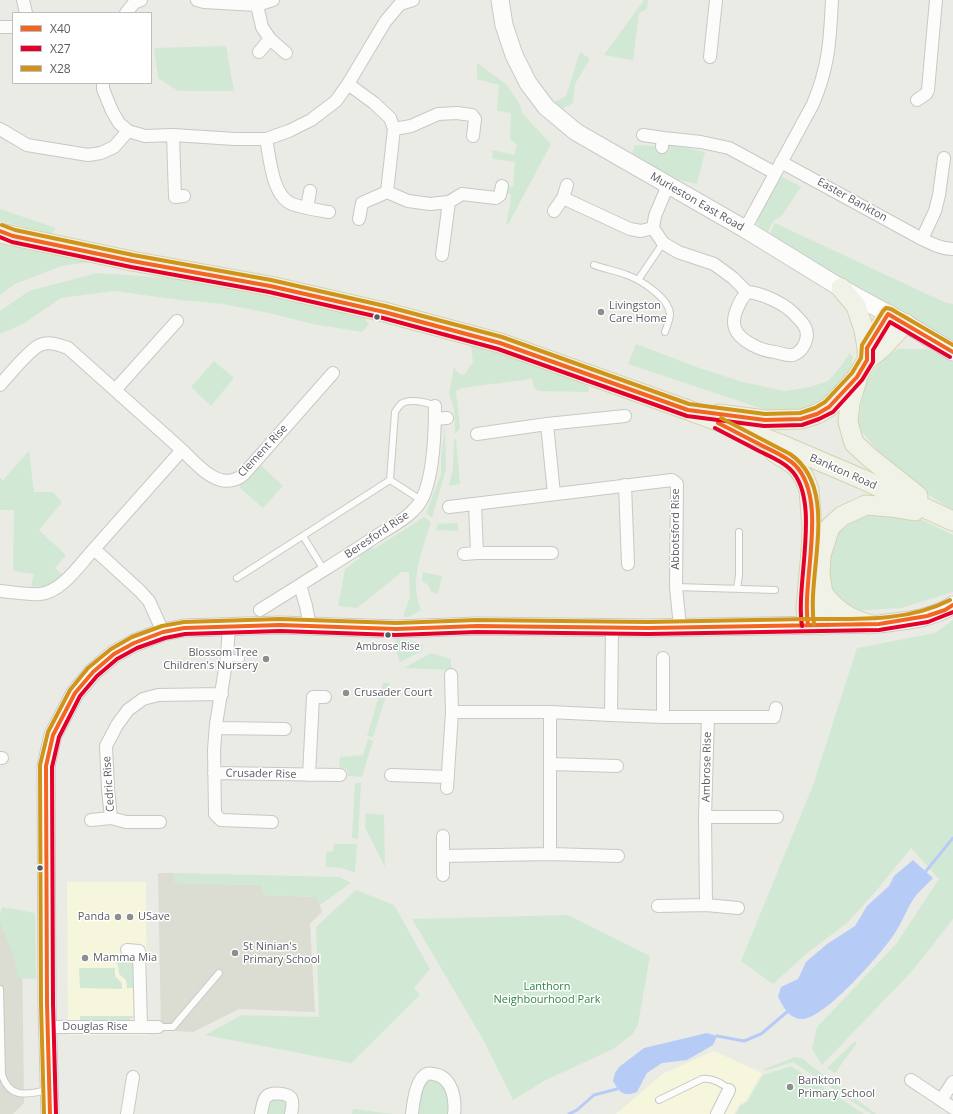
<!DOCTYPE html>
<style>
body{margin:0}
#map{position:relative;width:953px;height:1114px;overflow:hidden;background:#eaebe4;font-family:"Open Sans",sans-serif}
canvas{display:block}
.legend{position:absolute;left:12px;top:12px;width:140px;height:72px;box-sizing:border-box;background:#fff;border:1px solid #bdbec1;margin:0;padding:5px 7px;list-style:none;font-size:12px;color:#5a5c63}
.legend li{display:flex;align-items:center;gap:8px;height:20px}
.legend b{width:20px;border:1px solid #bdbec1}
</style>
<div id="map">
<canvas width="953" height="1114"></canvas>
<ul class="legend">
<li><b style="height:5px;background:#f26522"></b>X40</li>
<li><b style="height:5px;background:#e4002b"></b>X27</li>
<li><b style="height:5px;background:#d09419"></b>X28</li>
</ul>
</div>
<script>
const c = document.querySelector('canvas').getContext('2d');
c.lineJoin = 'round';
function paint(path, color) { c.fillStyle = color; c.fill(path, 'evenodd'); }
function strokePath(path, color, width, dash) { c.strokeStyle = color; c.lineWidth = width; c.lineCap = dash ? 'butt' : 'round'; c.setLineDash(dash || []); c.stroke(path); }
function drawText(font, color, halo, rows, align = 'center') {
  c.font = font + ' "Open Sans",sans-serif'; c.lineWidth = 3; c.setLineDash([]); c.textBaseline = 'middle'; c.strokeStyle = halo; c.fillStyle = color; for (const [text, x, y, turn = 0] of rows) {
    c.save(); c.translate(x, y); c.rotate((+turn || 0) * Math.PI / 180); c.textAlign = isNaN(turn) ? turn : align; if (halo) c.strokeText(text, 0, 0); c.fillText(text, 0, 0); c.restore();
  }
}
const commercial = new Path2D(`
 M67,882H146L147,1035H68Z
 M714,1051L762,1073L746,1101L740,1104L734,1114H616L664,1073Z`);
const education = new Path2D(`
 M158,873H174L175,883L262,885L263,895L317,897L322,912L310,924L315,1012L239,1009L193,1032L161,1030Z
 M0,913L6,918L22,947L24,1103L13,1114H0Z`);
const green = new Path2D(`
 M644,0H648L647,9L639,13L633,60L604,55Z
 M226,46L234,91H178L158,78L154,48Z
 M580,52L590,59L575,84L573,103L562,109L554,102L566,96Z
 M477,63L507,85L520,105L522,113L551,144L508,225L506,224L510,206L511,195L505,193L506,188L513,186L515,162L493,159L492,150L514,155L517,145L510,139L511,113L497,111L499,85L477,79Z
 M668,144L705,152L697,184L667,177L632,153L635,145L655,146V150L667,152Z
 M779,175L801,187L781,217L774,220L767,233C759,228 757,224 755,215Z
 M0,209L56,228L52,234L0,221Z
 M775,223L944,302L953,304V344L769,235Z
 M0,241L98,261L62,266L15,284L0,295Z
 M97,273L184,279L300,303L360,313L369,324L362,332L313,324L269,313L223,304L180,300L114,291L61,298L23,324L0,334V311L29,291Z
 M636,344L699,368L743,382L785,391L810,387L828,381L841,366L850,353L853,357L851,369L841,387L818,407L796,413L772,412L628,364Z
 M471,346L521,359L587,383L589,392L538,391L534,388L532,379L462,388L456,391L460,427L458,431L455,433L454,408L449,394L454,367L458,373L464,375L473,362Z
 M898,349H928L953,362V511L907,480L881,455L858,427L860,409L867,381L883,358Z
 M214,361L234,378L211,406L191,387Z
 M445,425L446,469L432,518L426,513L441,474V459Z
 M454,439H456L460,484L449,486L453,468Z
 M29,451L34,492H53L62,502L39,530L66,555L55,568L63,575C54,584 44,589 31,586L34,574L13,571L14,510H0V478L3,480Z
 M260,464L283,486L263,508L240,488V484L249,477Z
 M417,512L419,514L371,546L374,549L424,517L431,522C422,552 409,580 421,610L409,617H403L410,597L409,572H402L357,608L338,606L345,569L360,558L357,554Z
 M868,513L916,517L953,535V592L901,608L855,611L830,594L825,568L831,547L841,527Z
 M458,523V531L435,530L438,524Z
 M423,572L442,576L438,594L431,592L428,585L422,581Z
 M953,620V919L913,970L822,1065L812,1049L817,1027L896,944L939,879L911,848L876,891L848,922L806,954L773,984L741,961L813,785L857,648L935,633Z
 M395,639L410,640L423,645L422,651L400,662L395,649Z
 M431,653L451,659V670L404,668Z
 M383,683H390L373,737L367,736Z
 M368,739L373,741L362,777L348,776L347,769L339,768L340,757L363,755Z
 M355,783H361L358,839L352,838Z
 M366,813L384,815L385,867L365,827Z
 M334,844H357L355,873L342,868L326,867V852L333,851Z
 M174,873L340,877L351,883L320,905L316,897L263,895L262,885L174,883Z
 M356,890L394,905L430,969L414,988L420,995L351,1063L205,1035L242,1015L319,1017L316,927Z
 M2,907L35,913L36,979L19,978L12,953L0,922V914Z
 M568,915L650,956L638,1024L633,1034L613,1049L544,1081L513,1100L484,1041L412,919Z
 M115,956H127L134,961L135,988H127L126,980L119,974L118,964H116Z
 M79,968H115V976L122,983V989L80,988Z
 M80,1016H134V1017L128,1021H80Z
 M855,1041L857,1043L835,1073L827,1068Z
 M795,1057L803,1059L823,1075L876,1114H871L793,1062L765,1071L764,1069Z
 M791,1066L864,1114H736L740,1106L747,1102L763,1075Z
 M431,1079L438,1081L449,1092V1114H417L422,1083L426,1080Z
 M275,1099C286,1099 287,1105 287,1114H266C267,1106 268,1102 275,1099Z
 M353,1109L393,1114H352Z`);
const water = new Path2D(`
 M913,860L933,878C927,885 919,891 914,898C907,909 902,922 895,933C882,953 825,1018 803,1019C790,1020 782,1006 778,996L781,987L798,979L806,962L827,944L855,926L867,906L889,886L894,876Z
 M707,1033L717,1036L713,1045L687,1060L662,1063L647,1073L637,1092C623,1097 620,1093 613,1081L615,1073L619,1067L644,1048Z`);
const stream = new Path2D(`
 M926,871L953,838
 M717,1036L744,1041L761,1034L787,1012
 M569,1114L577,1110L594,1095L617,1089`);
const lane = new Path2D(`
 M594,265C605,269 617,271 627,275C641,280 669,298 670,314C670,319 667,326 665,332
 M638,280L663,243
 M390,480L421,500
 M303,536L324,570
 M237,578L390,480L395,412C397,409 399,406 401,404C409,398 427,402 435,406
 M676,587L775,590
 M737,589L739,575V532
 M227,657L241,659
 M0,989L2,1075C10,1100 28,1094 48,1090
 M158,1027H173L219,973
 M659,1100L702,1079C712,1078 723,1083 729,1090`);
const street = new Path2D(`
 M23,0L26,13
 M197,0L204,2L257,5L273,0
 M257,5L262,27L270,39L286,53
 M126,13L134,3L141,0
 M0,27H13
 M259,52L270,39
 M710,57L716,0
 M103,83V89L112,111L119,123L128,131L145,136L173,135L235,139H266L289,131L311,120L336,101L348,84L385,22L400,4L413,0
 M348,84L374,103L390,118L394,129L411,126L438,114L457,113L472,115L475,119L473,136
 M917,100L926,94L928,90L936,0
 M0,129L27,145L88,155L101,153L114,147L128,131
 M394,129L387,192L408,201L430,204L449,202L462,194L496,198L500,195L502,186
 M173,135L175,197L184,196
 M643,135L663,138
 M266,139C270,158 272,196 292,204C303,208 317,210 329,212
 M662,147L663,138L701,142L729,148L775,173
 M781,162L922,239C932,244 942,249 953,249
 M668,185L655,216L653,228L663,243L678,252L714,264L733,278L747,292C762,293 786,304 796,316C799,319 803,323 805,327C810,337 804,351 793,355C788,356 780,353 775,352C762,351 739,341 735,328C731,317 740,300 747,292
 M563,198L567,185
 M307,208L310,191
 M554,211L563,198L630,229L641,231L653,228
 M359,219L362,203L387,192
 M745,229L813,104C829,66 830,40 832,0
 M922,239L935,211L939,195L944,158
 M442,255L449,202
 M0,385C7,377 31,348 40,345C50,341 59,345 68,348L182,450L94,549
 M115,390L177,321
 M435,419L447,418
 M547,424L625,416
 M477,434L547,424L554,494
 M182,450C195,462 215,488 236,479C239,478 242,476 244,474L333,373
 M625,485L628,564
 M475,504L477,553H552
 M449,507L672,480L677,484L676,587L680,627
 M464,554L477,553
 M300,585C325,569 350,554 375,537C391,526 412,517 422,499C434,475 435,433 435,406
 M0,591C13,592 27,595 40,594C62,592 80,564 94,549L140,591L149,601L163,632
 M260,610L300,585L306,606L310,627
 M229,626L227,657L216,724L214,750L215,814L221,820L272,822
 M612,627L611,715L663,717H774L776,708
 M451,675L452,712
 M550,712V854L618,856
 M663,717V658
 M708,717L705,817L706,905L738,908
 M216,728L285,729
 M0,758H2
 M551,764L617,766
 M214,773L340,775
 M309,775L313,697H325
 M391,775L448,777
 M447,788L452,712H550L611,715
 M705,817H777
 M91,820L111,818
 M160,822H126L111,818L108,789L106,746L117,725L128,710L143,699L158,695L222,694
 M443,856V836
 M443,875V856L550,854
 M658,906L706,905
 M127,950L139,951L141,1027
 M48,1027H158
 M911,1080L941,1100
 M953,1082L941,1100L953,1108
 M127,1114L133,1077
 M261,1114C262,1109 263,1099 267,1096C272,1092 287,1093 291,1098C294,1103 292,1109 291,1114
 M412,1114C413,1104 416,1082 424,1076C427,1073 429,1073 433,1074C452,1076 456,1099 454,1114
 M717,1114L729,1090`);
const secondary = new Path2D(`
 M500,0L504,25L514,55L528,83L546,107L576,132L745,229L841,288L905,323L953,352
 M50,1114L47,1004L46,766L53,735L75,693L93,672L114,654L134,643L163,632L184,628L280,625L396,629L477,626L648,628L879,624C903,621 932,619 953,605`);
const primary = new Path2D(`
 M0,233L132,261L270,286L384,312L500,343L688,410L780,444L862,479L953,521
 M841,288L856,306L864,330L867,348
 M867,353V348L888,314
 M857,380L850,403L848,422L854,443L869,457L918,496
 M719,414L765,420L801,419L817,414L829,407L839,397L857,377L867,360L882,348L905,323
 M774,452L796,466L804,477L809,490L812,528L811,551L806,609L808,625
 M823,593C834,609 849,619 868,624
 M821,625L820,601L823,593L820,575L821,555L830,527L842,516L866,505L891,507L915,511`);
const bus1 = new Path2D(`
 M0,231L13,236L132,261L270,286L384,312L500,343L688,410L765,420L801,419L817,414L829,407L857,377L867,360V348L888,314L953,352
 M718,423C732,430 747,438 761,445C772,451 786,456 795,465C829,500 801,580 808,625
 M50,1114L47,1004L46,766L53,735L75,693L93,672L114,654L134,643L163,632L184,628L280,625L396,629L477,626L648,628L879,624L927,616L945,610L953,605`);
const bus2 = new Path2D(`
 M0,237L12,242L131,267L269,292L383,318L498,349L687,416L764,426L802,425L819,419L833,412L862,380L873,362V350L890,322L950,357
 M715,428C730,436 744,443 759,451C769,456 782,461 790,469C822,499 795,584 802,626
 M56,1114L53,1004L52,767L59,737L80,696L97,676L117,659L137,648L165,638L185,634L280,631L396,635L477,632L648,634L879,630L928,622L953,612`);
const bus3 = new Path2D(`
 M2,225L15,230L133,255L271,280L385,306L502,337L689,404L765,414L800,413L815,408L825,402L852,373L861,358L862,345L883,311L886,308L891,309L953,345
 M721,418L790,454C841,489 806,573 814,624
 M810,619C856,619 908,622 950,600
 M44,1114L41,1004L40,765L48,732L70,690L88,668L111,649L132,637L162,626L184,622L280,619L396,623L477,620L648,622L808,619`);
const markers = [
 [601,312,4,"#8c8e90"],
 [377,317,3.5,"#5a5c63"],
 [388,635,3.5,"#5a5c63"],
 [266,659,4,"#8c8e90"],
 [346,693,4,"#8c8e90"],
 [40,868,3.5,"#5a5c63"],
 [118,917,4,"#8c8e90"],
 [130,917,4,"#8c8e90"],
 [235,953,4,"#8c8e90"],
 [85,958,4,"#8c8e90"],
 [790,1087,4,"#8c8e90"]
];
const busNames = [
 ["Ambrose Rise",388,647]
];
const streetNames = [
 ["Easter Bankton",852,200,29],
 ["Murieston East Road",697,202,30],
 ["Clement Rise",263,451,-47],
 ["Bankton Road",843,472,24],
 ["Abbotsford Rise",676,529,-90],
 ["Beresford Rise",377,535,-34],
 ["Ambrose Rise",707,767,-89],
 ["Crusader Rise",261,774,1],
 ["Cedric Rise",109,784,-94],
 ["Douglas Rise",95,1027]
];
const poiNames = [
 ["Livingston",609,306],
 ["Care Home",609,319],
 ["Blossom Tree",258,653,"right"],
 ["Children's Nursery",258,666,"right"],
 ["Crusader Court",354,693],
 ["Panda",110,917,"right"],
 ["USave",138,917],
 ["St Ninian's",243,947],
 ["Primary School",243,960],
 ["Mamma Mia",93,958],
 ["Bankton",798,1081],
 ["Primary School",798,1094]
];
const parkNames = [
 ["Lanthorn",547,987],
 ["Neighbourhood Park",547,1000]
];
paint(commercial, '#f5f6dc');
paint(education, '#dbdcd2');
paint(green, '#d1e9d4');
paint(water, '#b6ccf7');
strokePath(stream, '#b6ccf7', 3);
strokePath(lane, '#c7c8c7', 8);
strokePath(street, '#c7c8c7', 14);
strokePath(secondary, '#c9caca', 19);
strokePath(primary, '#d3d3b1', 21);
strokePath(lane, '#fcfcfb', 6);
strokePath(street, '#fcfcfb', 12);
strokePath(secondary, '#fcfcfb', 17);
strokePath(primary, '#f1f2e7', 19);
strokePath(bus1, '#f26522', 4);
strokePath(bus2, '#e4002b', 4);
strokePath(bus3, '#d09419', 4);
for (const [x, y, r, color] of markers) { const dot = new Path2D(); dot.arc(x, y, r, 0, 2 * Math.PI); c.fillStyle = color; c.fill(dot); strokePath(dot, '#fff', 1.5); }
drawText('10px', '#5a5c63', '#fff', busNames);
drawText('11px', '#5a5c63', '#fff', streetNames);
drawText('11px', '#5a5c63', '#fff', poiNames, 'left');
drawText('11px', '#308449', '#fff', parkNames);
</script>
